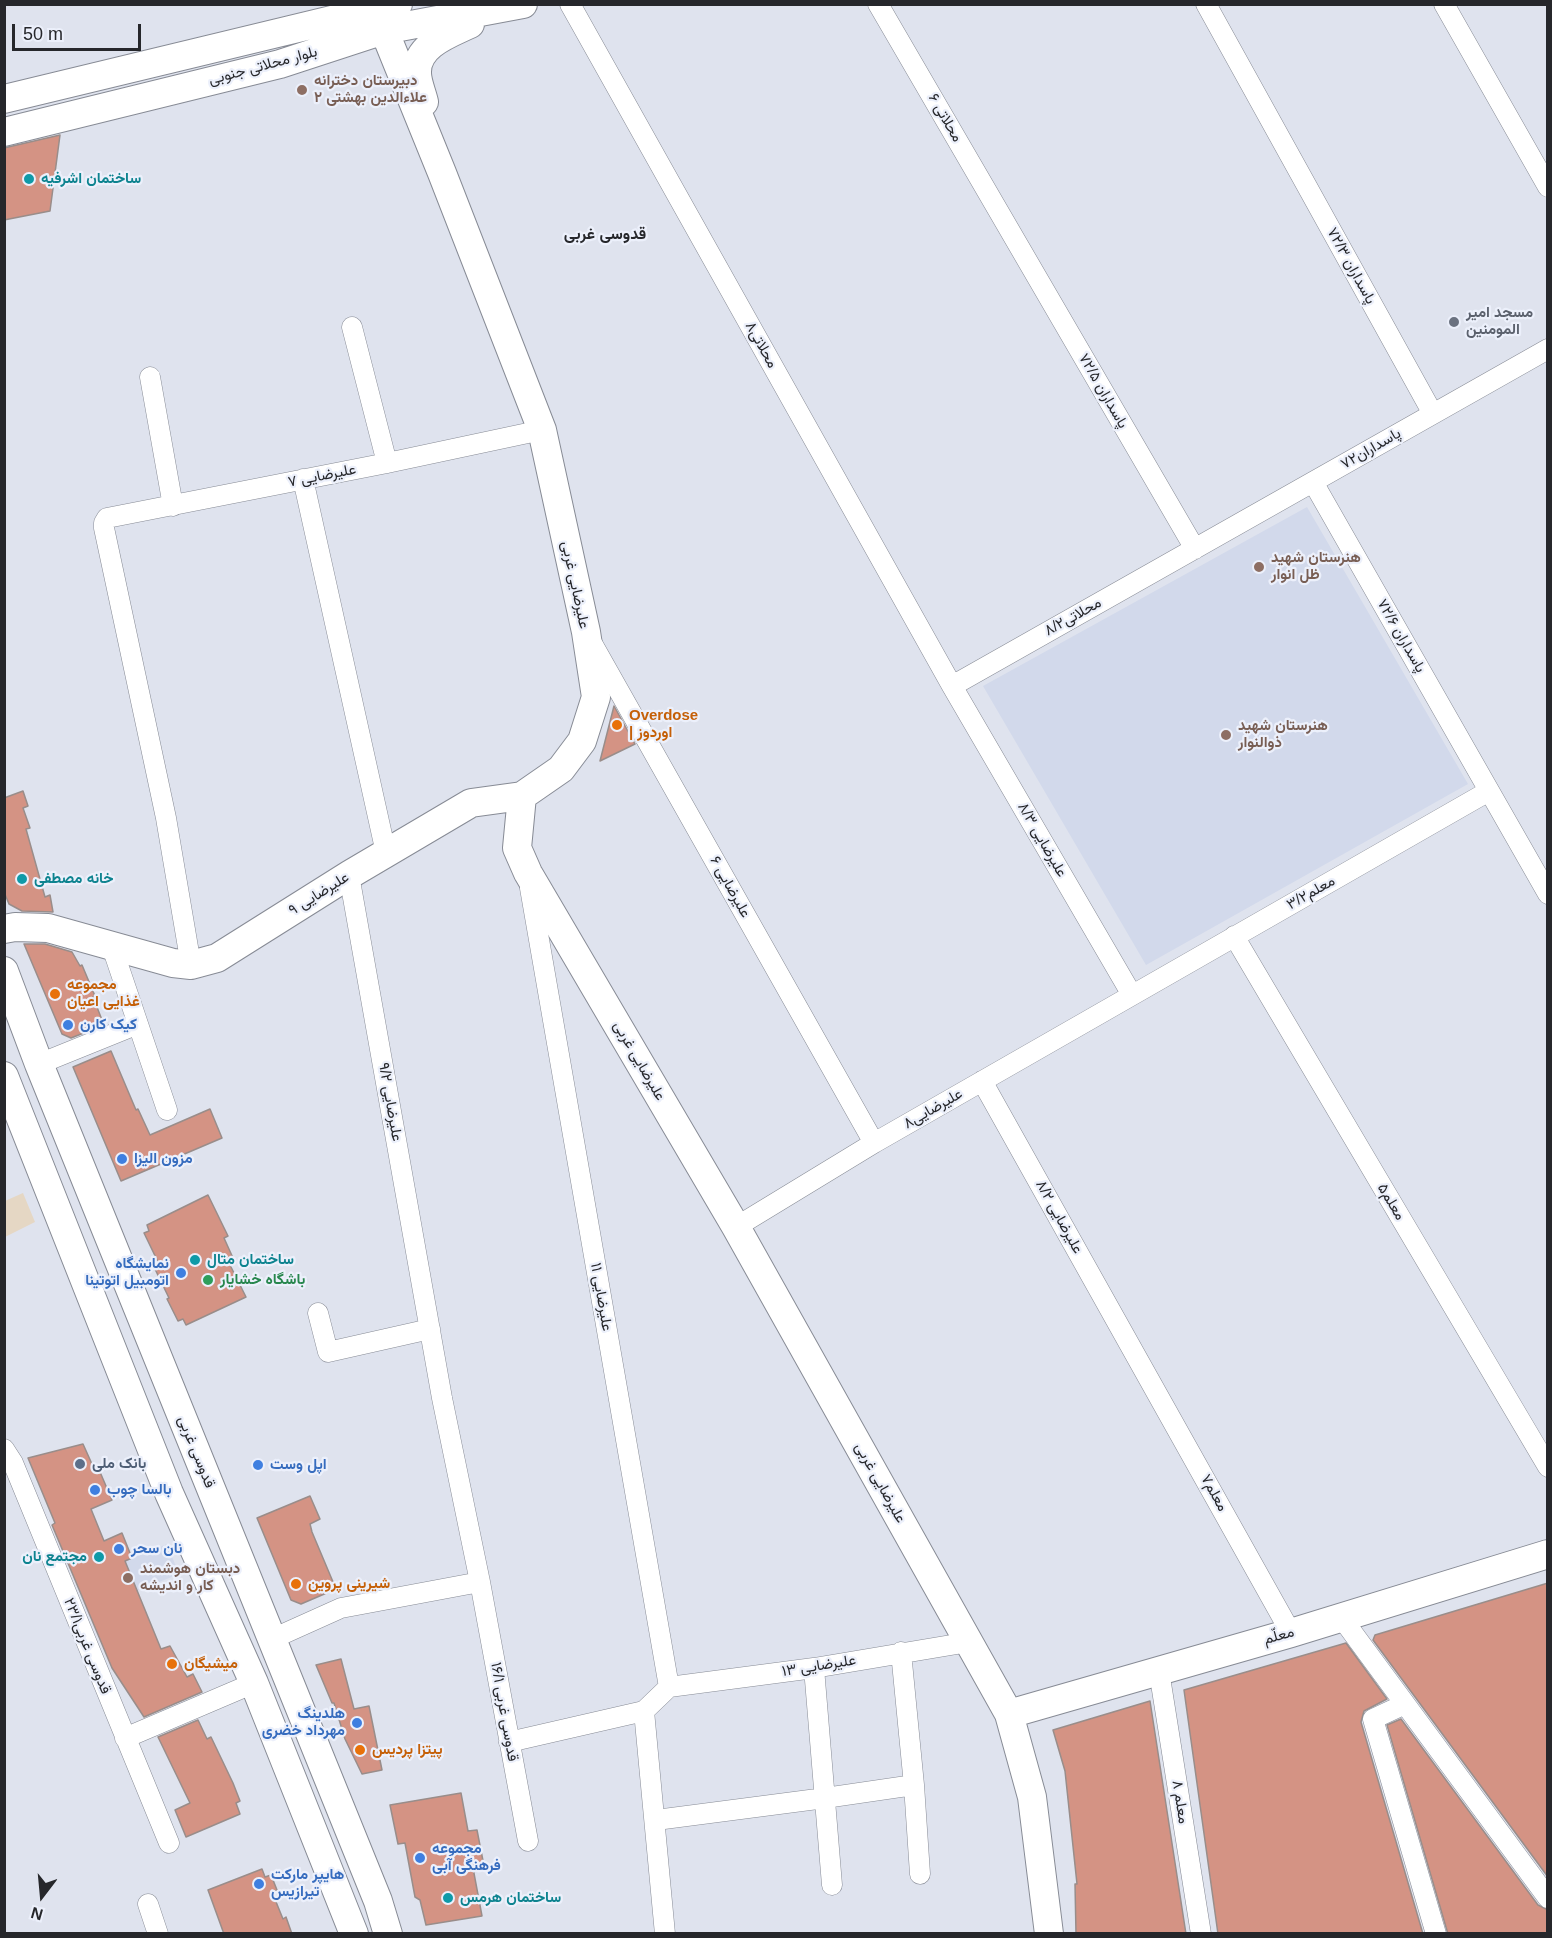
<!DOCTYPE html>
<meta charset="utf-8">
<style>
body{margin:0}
#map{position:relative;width:1552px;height:1938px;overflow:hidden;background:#dfe3ee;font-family:Arial,sans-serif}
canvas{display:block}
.frame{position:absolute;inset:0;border:6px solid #26272b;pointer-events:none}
.north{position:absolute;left:12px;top:1866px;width:60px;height:60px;-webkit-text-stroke:4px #ecf0fb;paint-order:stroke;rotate:196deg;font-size:16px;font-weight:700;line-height:24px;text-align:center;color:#26272b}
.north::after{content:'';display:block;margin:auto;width:21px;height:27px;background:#26272b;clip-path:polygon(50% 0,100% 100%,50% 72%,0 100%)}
.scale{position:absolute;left:12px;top:24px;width:129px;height:27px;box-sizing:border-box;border:3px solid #26272b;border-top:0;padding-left:8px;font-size:18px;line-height:21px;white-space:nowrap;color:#26272b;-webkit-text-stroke:4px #ecf0fb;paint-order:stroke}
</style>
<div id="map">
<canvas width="1552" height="1938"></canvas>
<div class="frame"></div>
<div class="north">N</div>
<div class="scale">50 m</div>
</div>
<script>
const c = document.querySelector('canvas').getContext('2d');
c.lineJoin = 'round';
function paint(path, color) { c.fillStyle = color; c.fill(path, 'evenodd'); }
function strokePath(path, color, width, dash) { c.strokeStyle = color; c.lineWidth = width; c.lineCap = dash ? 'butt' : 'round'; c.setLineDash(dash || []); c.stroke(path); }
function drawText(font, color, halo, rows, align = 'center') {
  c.font = font + ' Arial,Vazirmatn,sans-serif'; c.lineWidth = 4.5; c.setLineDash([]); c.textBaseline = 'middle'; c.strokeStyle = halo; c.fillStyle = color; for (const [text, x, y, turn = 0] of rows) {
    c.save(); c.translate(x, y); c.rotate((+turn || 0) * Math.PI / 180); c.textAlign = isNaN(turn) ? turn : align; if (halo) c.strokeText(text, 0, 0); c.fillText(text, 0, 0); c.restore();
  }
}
const built = new Path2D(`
 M1307,507L1468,784L1146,965L983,686Z
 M167,1544L179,1574L88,1611L76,1581Z`);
const medical = new Path2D(`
 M23,1193L35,1222L5,1237V1201Z`);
const building = new Path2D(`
 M60,135L50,211L4,220V148Z
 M614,706L635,744L600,761Z
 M23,791L28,806L23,808L30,828L26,829L45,897L50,895L53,912L22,911L9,904L4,892V798Z
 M24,944H45L72,952L80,966L82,965L95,996L93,997L104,1025L71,1038L62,1034Z
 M111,1051L136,1110L138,1109L150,1135L210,1109L222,1138L121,1181L73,1067Z
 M208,1195L228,1236L224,1238L233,1258L228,1261L246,1297L186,1325L183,1319L178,1321L167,1299L169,1298L154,1267L159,1264L144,1233L149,1231L147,1225Z
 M83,1444L96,1473L100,1472L112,1500L91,1509L104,1541L122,1533L132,1558L125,1561L161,1649L170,1646L187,1677L193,1674L202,1692L144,1717L112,1668L52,1525L55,1523L28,1458Z
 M310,1496L320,1519L310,1524L312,1532L336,1589L301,1604L291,1600L257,1518Z
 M1548,1583V1877L1373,1640L1375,1635Z
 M1346,1643L1387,1699L1364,1711L1361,1722L1423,1934H1218L1184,1690Z
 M341,1659L354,1709L369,1706L382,1770L362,1774L345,1739L334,1703H332L316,1665Z
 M1150,1701L1186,1934H1076L1075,1884H1077L1065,1771L1053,1730Z
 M1401,1719L1538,1905L1548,1910V1934H1448L1387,1725Z
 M198,1720L207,1739L211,1737L233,1783L240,1801L236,1803L240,1814L186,1837L175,1810L190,1803L158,1737Z
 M461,1793L468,1831L477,1830L484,1866L473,1868L482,1916L426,1925L420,1900L415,1897L405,1843L398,1844L390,1805Z
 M262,1869L265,1877L271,1875L277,1890L272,1892L283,1919L286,1917L292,1934H224L208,1890Z`);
const street = new Path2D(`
 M570,4L952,686L1132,995
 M878,4L1195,549
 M1206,4L1433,414
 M1444,4L1548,187
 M352,327L387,463
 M150,377L173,506
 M303,479L386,853
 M1313,482L1548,894
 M593,645L874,1143
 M952,686L1548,349
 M349,875L442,1398L480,1582L528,1841
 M530,888L669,1687L644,1711
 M1234,936L1548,1467
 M112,947L167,1110
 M191,965L166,818L104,528V523L107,518L387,463L542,430
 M39,1064L138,1024
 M982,1081L1291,1633
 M736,1227L874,1143L1489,791
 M318,1313L328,1352L430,1329
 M4,1449L13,1463L169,1843
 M1341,1617L1548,1898
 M272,1639L341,1608L480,1582
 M901,1652L914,1785L920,1874
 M814,1668L832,1885
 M1159,1671L1201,1934
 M669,1687L814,1668L969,1642
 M1405,1704L1373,1719L1436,1934
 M644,1711L665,1934
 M125,1738L254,1683
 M509,1742L644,1711
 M656,1820L825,1798L914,1785
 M148,1904L158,1934`);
const secondary = new Path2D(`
 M384,30L442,173L542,430L586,632L596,697L582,741L561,769L522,796L517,848L528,873L736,1227L1009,1714L1032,1797L1049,1934
 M4,99L398,4
 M424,102C422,93 417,82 417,73C416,45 449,34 470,24
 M4,132L280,64L384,30L523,4
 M4,929L15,927L48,928L173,963L191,965L217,958L349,875L471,803L522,796
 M4,971L39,1064L378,1901L388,1934
 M4,1076L169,1493L254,1683L354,1934
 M1009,1714L1291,1633L1548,1554`);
const markers = [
 [302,90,6,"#8d6e63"],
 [29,179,6,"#0f9aa8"],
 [1454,322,6,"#6b7280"],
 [1259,567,6,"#8d6e63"],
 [617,725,6,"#e8710a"],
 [1226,735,6,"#8d6e63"],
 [22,879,6,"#0f9aa8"],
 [55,994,6,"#e8710a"],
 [68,1025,6,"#3f7fe0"],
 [122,1159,6,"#3f7fe0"],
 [195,1260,6,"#0f9aa8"],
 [181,1273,6,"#3f7fe0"],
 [208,1280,6,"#2e9e5b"],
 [80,1464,6,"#5c6f8a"],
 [258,1465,6,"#3f7fe0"],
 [95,1490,6,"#3f7fe0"],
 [119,1549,6,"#3f7fe0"],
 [99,1557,6,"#0f9aa8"],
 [128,1578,6,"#8d6e63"],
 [296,1584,6,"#e8710a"],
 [172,1664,6,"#e8710a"],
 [357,1723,6,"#3f7fe0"],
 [360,1750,6,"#e8710a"],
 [420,1858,6,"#3f7fe0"],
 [259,1884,6,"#3f7fe0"],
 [448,1898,6,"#0f9aa8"]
];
const streetNames = [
 ["بلوار محلاتی جنوبی",263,66,-15],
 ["۶ محلاتی",945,118,60],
 ["۷۲/۳ پاسداران",1351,266,61],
 ["محلاتی۸",761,345,61],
 ["۷۲/۵ پاسداران",1103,391,60],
 ["پاسداران۷۲",1371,449,-30],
 ["۷ علیرضایی",322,476,-11],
 ["علیرضایی غربی",575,585,78],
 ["محلاتی۸/۲",1073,617,-29],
 ["۷۲/۶ پاسداران",1401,636,60],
 ["۸/۳ علیرضایی",1042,840,60],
 ["۶ علیرضایی",730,887,61],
 ["معلم۳/۲",1311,893,-30],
 ["۹ علیرضایی",319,894,-32],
 ["علیرضایی غربی",639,1061,60],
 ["۹/۲ علیرضایی",390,1102,80],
 ["علیرضایی۸",933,1109,-30],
 ["معلم۵",1391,1202,59],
 ["علیرضایی ۸/۲",1059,1217,61],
 ["۱۱ علیرضایی",601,1297,80],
 ["قدوسی غربی",196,1452,68],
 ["علیرضایی غربی",880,1483,61],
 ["معلم۷",1214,1493,61],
 ["معلّم",1279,1636,-16],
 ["قدوسی غربی۲۳/۱",87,1646,68],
 ["۱۳ علیرضایی",819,1666,-9],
 ["۱۶/۱ قدوسی غربی",504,1712,80],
 ["۸ معلم",1180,1802,81]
];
const educationNames = [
 ["دبیرستان دخترانه",314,81],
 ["علاءالدین بهشتی ۲",314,98],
 ["هنرستان شهید",1271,558],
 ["ظل انوار",1271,575],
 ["هنرستان شهید",1238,726],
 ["ذوالنوار",1238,743],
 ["دبستان هوشمند",140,1569],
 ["کار و اندیشه",140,1586]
];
const cultureNames = [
 ["ساختمان اشرفیه",41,179],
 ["خانه مصطفی",34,879],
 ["ساختمان متال",207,1260],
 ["مجتمع نان",87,1557,"right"],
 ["ساختمان هرمس",460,1898]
];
const worshipNames = [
 ["مسجد امیر",1466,313],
 ["المومنین",1466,330]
];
const foodNames = [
 ["Overdose",629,716],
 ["| اوردوز",629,733],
 ["مجموعه",67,985],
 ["غذایی اعیان",67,1002],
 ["شیرینی پروین",308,1584],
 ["میشیگان",184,1664],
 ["پیتزا پردیس",372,1750]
];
const shopNames = [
 ["کیک کارن",80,1025],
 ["مزون الیزا",134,1159],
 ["نمایشگاه",169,1264,"right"],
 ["اتومبیل اتوتینا",169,1281,"right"],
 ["اپل وست",270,1465],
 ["بالسا چوب",107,1490],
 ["نان سحر",131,1549],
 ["هلدینگ",345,1714,"right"],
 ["مهرداد خضری",345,1731,"right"],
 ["مجموعه",432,1849],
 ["فرهنگی آبی",432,1866],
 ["هایپر مارکت",271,1875],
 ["تیرازیس",271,1892]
];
const leisureNames = [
 ["باشگاه خشایار",220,1280]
];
const serviceNames = [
 ["بانک ملی",92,1464]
];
const neighbourhoodNames = [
 ["قدوسی غربی",605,235]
];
paint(built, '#d2d9eb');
paint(medical, '#e5d7c4');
paint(building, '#d49384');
strokePath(building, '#998d8a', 1.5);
strokePath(street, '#878b95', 21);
strokePath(secondary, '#878b95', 30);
strokePath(street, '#fff', 20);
strokePath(secondary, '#fff', 28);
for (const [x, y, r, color] of markers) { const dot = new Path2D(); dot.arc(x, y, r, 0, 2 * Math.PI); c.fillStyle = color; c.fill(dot); strokePath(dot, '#ecf0fb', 2); }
drawText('15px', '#26272b', '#ecf0fb', streetNames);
drawText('bold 15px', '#785e54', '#ecf0fb', educationNames, 'left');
drawText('bold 15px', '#0d838f', '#ecf0fb', cultureNames, 'left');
drawText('bold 15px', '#5b616d', '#ecf0fb', worshipNames, 'left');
drawText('bold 15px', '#c56008', '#ecf0fb', foodNames, 'left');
drawText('bold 15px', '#366cbe', '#ecf0fb', shopNames, 'left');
drawText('bold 15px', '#27864d', '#ecf0fb', leisureNames, 'left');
drawText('bold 15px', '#4e5e75', '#ecf0fb', serviceNames, 'left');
drawText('bold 16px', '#26272b', '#ecf0fb', neighbourhoodNames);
</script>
